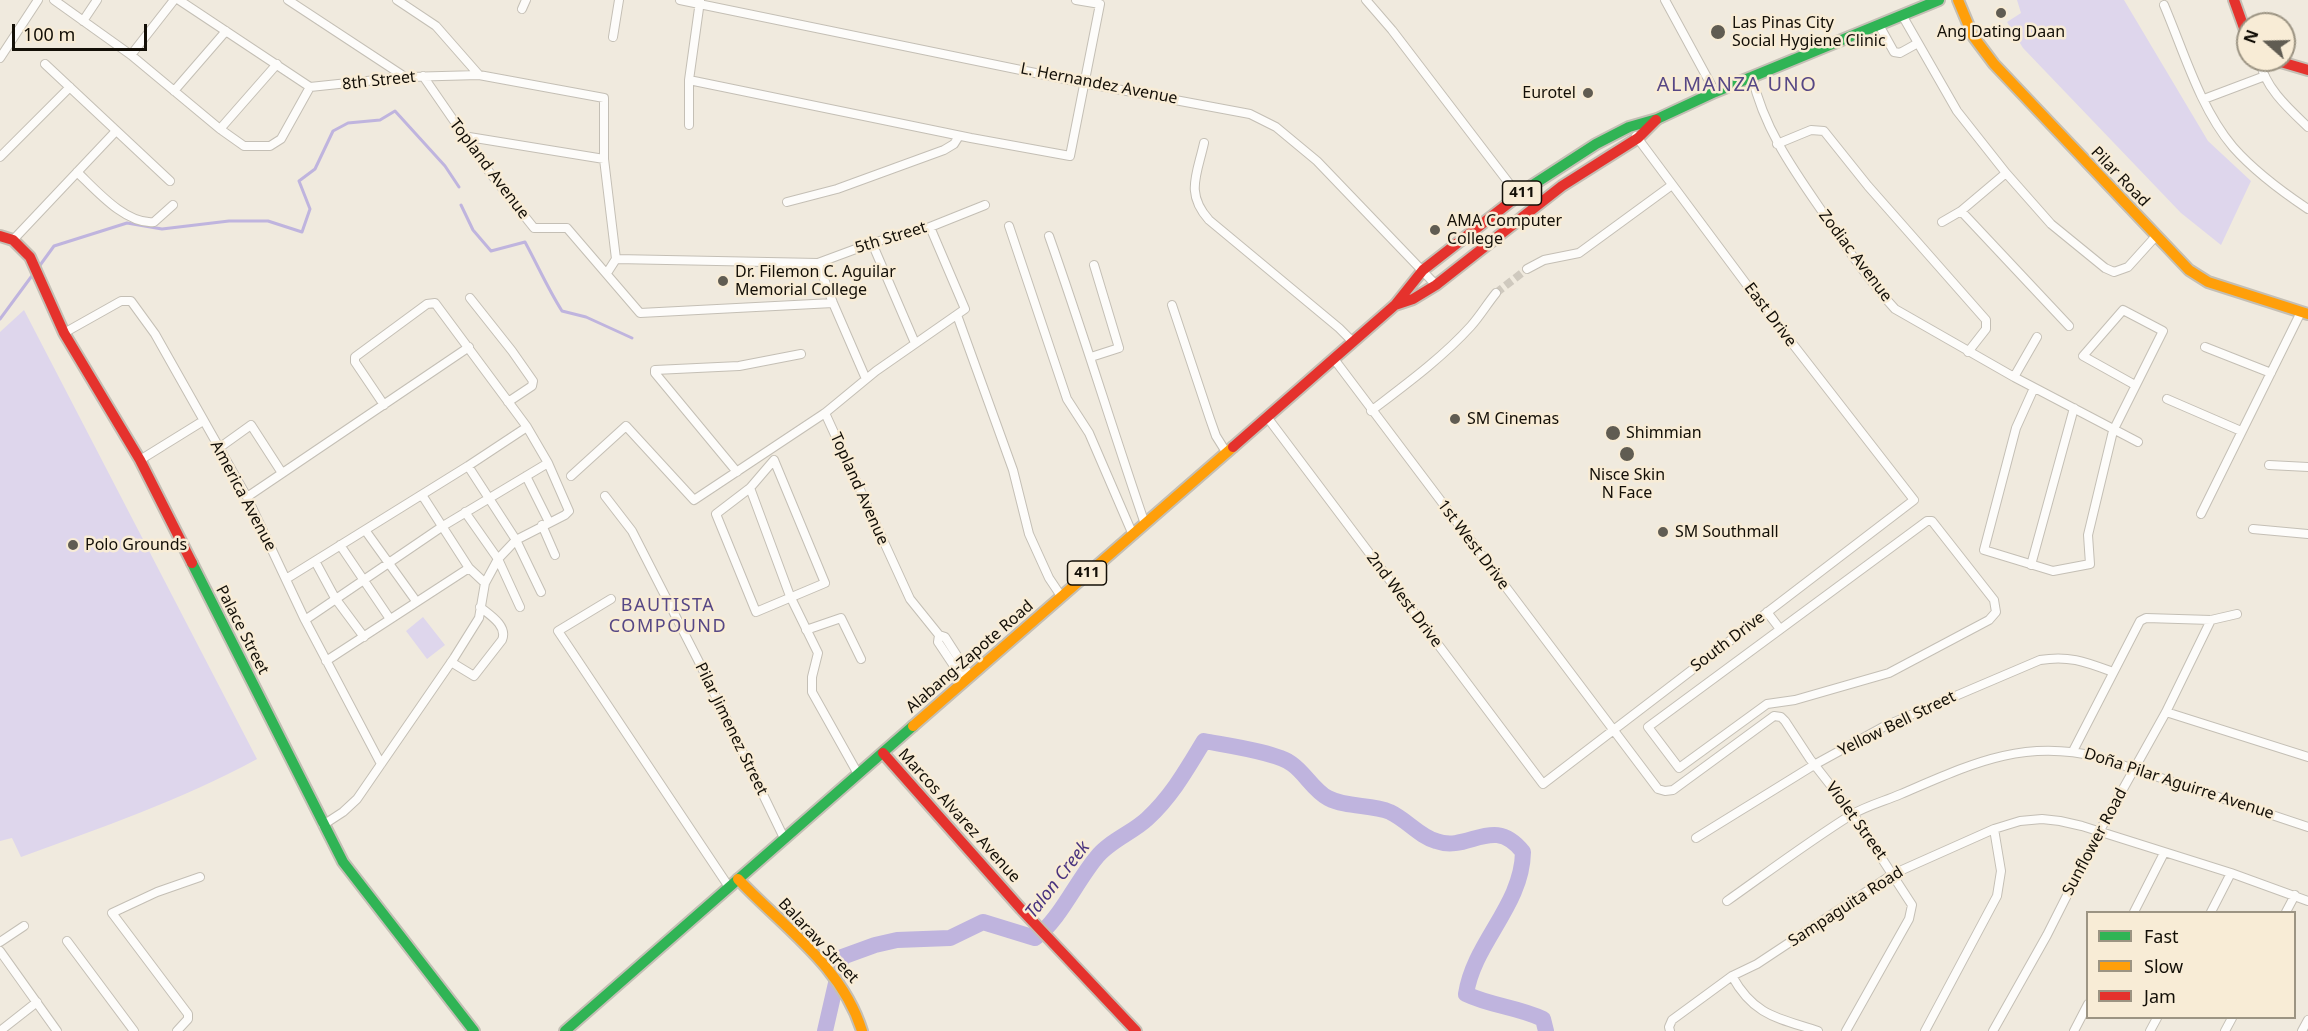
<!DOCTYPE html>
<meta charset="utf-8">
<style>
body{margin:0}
#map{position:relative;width:2308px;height:1031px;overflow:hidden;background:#f0eade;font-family:"Noto Sans",sans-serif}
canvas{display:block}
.legend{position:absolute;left:2086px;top:911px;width:210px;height:108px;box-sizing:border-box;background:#f8ecd6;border:2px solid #9c9483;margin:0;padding:8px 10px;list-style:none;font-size:18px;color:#130f07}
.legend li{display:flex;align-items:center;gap:12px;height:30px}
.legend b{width:30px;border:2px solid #9c9483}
.north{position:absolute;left:2236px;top:12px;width:60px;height:60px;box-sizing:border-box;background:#f8ecd6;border:2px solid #9c9483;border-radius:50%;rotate:290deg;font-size:16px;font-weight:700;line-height:24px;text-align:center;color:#130f07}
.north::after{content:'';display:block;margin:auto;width:21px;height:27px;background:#605c52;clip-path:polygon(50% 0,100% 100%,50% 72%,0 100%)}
.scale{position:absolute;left:12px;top:24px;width:135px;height:27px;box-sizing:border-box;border:3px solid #130f07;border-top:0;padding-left:8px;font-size:18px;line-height:21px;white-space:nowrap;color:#130f07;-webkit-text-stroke:4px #f8ecd6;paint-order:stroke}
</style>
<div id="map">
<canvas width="2308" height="1031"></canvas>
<ul class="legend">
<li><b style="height:8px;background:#30b455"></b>Fast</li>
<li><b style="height:8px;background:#ff9f0a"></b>Slow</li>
<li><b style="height:8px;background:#e5322d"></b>Jam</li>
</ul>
<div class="north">N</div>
<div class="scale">100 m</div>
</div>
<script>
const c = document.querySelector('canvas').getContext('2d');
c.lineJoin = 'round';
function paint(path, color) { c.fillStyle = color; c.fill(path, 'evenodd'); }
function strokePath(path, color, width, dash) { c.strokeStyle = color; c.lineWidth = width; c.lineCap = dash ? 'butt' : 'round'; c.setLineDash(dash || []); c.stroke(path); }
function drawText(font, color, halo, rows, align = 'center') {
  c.font = font + ' "Noto Sans",sans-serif'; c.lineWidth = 5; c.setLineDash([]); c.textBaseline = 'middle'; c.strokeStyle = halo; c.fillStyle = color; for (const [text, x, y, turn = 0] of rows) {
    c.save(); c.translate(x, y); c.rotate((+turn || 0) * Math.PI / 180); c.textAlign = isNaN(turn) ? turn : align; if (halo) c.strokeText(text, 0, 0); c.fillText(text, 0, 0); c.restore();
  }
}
const green = new Path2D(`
 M2017,0H2124L2208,141L2251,181L2221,245L2181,213L2023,48L2007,22L2021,13Z
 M24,310L257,759C180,801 102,827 21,857L12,838L0,841V332Z
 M423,617L445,645L427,659L406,631Z`);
const stream = new Path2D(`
 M461,205L473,230L491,251L525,242C538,266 548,289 562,311L586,317L632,338
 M38,268L54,246L127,223L162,229L229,221H268L302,232L310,209L299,181L315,169L333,131L348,123L380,120L395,111L445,166L459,187
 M0,319L34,273`);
const river = new Path2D(`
 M825,1031L842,957L875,945L897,940L950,938L983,922L1035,938C1059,921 1076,882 1096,858C1109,841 1132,833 1147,819C1172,796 1187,769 1204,741C1224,745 1277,752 1292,764C1305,773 1314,791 1328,798C1347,808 1371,804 1390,812C1407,820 1419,836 1436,841C1469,853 1493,814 1523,852C1522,906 1474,942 1466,994C1491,1006 1518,1007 1543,1019L1546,1031`);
const streetTunnel = new Path2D(`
 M1496,293L1527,269`);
const street = new Path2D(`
 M54,0L131,55L220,129L244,146H270L281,139L310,87
 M179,0L310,87L405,77L479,75L604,98V159L616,259L607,273
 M288,0L405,77
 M397,0L436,26L479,75
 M680,0L1084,83L1250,114L1276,127L1317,161L1436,285
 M1366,0L1392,30L1518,195
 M1665,0L1715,92
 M2164,5C2184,52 2200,108 2233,147C2255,172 2281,191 2308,209
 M522,9L526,0
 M1902,15L1957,111L2006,173L2051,224L2105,268L2114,272L2128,267L2156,236
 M83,21L97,0
 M1879,25L1894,52L1900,53L1918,43
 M613,37L619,0
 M131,55L174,0
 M0,58L38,0
 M2260,60C2263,86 2290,110 2308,127
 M45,64L170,181
 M423,76L490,173L534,228H567L640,313L833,303
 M1752,76C1764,130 1795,172 1826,217C1847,249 1869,281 1895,309L2014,377L2138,442
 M689,80L971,138L1070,156L1100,4L1076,0
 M174,91L226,31
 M2204,99L2265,76
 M689,125V80L700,1
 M220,129L277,64
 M463,136L604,159
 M1204,143C1197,175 1185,193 1209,220L1339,328L1353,342
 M1777,144L1811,130L1824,131L1868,186L1986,320V329L1968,352
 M0,157L70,87
 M77,172C96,190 126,225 154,222L173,205
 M787,202L837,189L944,150L954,144L959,136
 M1961,211L2069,326
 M1942,222L1961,211L2006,173
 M1009,226L1067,399L1089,433L1133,535
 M1049,236C1083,332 1112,428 1145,524
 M13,240L116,131
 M872,243L915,343
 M616,259L818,263L872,243L930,227L985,205
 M818,263L833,303L866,379
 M1527,269L1544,260L1579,253L1672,185
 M470,298L512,351L533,381L532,386L508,402
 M1172,305L1210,419L1216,436L1226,452
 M957,315L1013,470L1029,534L1049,578L1061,596
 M64,333L121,301H131L155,334L247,497L305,620L381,764
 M2205,347L2271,373
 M1091,357L1119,348L1094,265
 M1334,359L1658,789L1665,791L1673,790L1774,716L1781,717L1785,721L1810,759L1853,814L1912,905L1909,919L1846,1031
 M2014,377L2037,337
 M2034,388L2016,428L1984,550L2053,571L2090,564L2088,535L2113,431L2163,331L2123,310L2083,356L2135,385
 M2167,399L2241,431
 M1371,411C1405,385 1442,358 1471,326C1480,316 1487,304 1496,293
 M825,413L910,599L939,635L945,637L970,676
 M1267,417L1543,784L1914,500L1750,289L1636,136
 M219,448L251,425L282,473
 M140,460L203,421
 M774,460L825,583L756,612L716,514L750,488Z
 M2269,465L2308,467
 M468,466L516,540L541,592
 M737,472L655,373V370L739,366L801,354
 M526,476L549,522
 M571,476L626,426L694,500L825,413L876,371L965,309L930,227
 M750,488L790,596L818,653L812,677V692L858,774
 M422,495L469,568L485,583
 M605,496L632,531L699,662L784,838
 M247,497L469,347
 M465,512L498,559L520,607
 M2201,514L2301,312
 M1927,521H1932L1994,600L1996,612L1989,620L1889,673L1795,700L1767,704L1679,768L1648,727Z
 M542,525L555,555
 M2253,529L2308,534
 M365,530L416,601
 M340,545L390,619
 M315,561L335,598L364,637
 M2031,565L2074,408
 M286,579L468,466L527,427
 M611,599L558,631L729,887
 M1767,612L1780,629
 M305,620L443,526L548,463
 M806,630L841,618L861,659
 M939,635L938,642L964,681
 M326,661L469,568
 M451,662L474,676L502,640C508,626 490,615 480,607
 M2166,712L2308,757
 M2073,751L2140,621L2146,618L2211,620L2237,614
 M323,825L343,812L357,799L454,658L479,618L485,583L498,559L516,540L565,515L569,511L548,463L527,427L435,303L427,304L355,357V362L384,405
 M1696,838L1814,765L1885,726L2040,660C2069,655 2086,662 2113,672
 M1727,901C1768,872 1808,842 1851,815C1866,806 1885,801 1901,794C1969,765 2022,738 2098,757L2308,827
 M2134,912L2164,853
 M2211,912L2231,873
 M2286,912L2295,895
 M67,941L134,1031
 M0,942L24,926
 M0,951L57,1031
 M1732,976C1754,1016 1778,1018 1818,1031
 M0,1031L37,1002
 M177,1031L188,1019V1014L112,913L157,892L200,877
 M1670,1031L1669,1027L1672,1020L1732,976L1757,964L1893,874L1994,829L2020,821L2042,819L2060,821L2082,826L2231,873L2308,901
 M1925,1031L1997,896L2001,871L1994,829
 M1993,1031L2047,935L2099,832L2166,712L2211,620
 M2074,1031L2088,1004
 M2150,1031L2157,1018
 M2225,1031L2232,1018
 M2302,1031L2308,1020`);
const fast = new Path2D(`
 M1528,188L1596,144L1629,127L1657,119L1715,92L1939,0
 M192,563L343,862L474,1031
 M565,1031L913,726`);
const slow = new Path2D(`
 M1958,0L1973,36L1994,64L2189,270L2208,282L2308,314
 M913,726L1233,447
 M738,879C783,927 842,966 862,1031`);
const jam = new Path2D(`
 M2234,0L2248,39
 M2274,60L2308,70
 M0,236L13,240L30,257L64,333L140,460L192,563
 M1395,305L1413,299L1436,285L1562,186L1638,138L1656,120
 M1233,447L1395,305L1423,270L1528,188
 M883,753L1021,909L1136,1031`);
const markers = [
 [2001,13,6,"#605c52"],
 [1718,32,8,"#605c52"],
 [1588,93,6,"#605c52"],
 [1435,230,6,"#605c52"],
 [723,281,6,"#605c52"],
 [1455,419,6,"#605c52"],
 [1613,433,8,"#605c52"],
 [1627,454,8,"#605c52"],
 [1663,532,6,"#605c52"],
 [73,545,6,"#605c52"]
];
const shields = [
 [1522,193,39],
 [1087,573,39]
];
const shieldNames = [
 ["411",1522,193],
 ["411",1087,573]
];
const poiNames = [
 ["Las Pinas City",1732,23],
 ["Social Hygiene Clinic",1732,41],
 ["Ang Dating Daan",2001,32,"center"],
 ["Eurotel",1576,93,"right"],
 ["AMA Computer",1447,221],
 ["College",1447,239],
 ["Dr. Filemon C. Aguilar",735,272],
 ["Memorial College",735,290],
 ["SM Cinemas",1467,419],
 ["Shimmian",1626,433],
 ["Nisce Skin",1627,475,"center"],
 ["N Face",1627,493,"center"],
 ["SM Southmall",1675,532],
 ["Polo Grounds",85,545]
];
const streetNames = [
 ["8th Street",379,81,-6],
 ["L. Hernandez Avenue",1099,84,11],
 ["Topland Avenue",489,169,53],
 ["Pilar Road",2120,177,46],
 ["5th Street",891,238,-17],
 ["Zodiac Avenue",1855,256,53],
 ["East Drive",1770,315,53],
 ["Topland Avenue",859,489,66],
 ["America Avenue",243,496,62],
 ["1st West Drive",1473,545,53],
 ["2nd West Drive",1404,600,53],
 ["Palace Street",242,630,63],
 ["South Drive",1728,642,-37],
 ["Alabang-Zapote Road",970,657,-41],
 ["Yellow Bell Street",1897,724,-26],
 ["Pilar Jimenez Street",731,729,64],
 ["Doña Pilar Aguirre Avenue",2179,784,18],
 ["Marcos Alvarez Avenue",959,816,48],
 ["Violet Street",1856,821,54],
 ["Sunflower Road",2095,842,-62],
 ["Sampaguita Road",1846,907,-33],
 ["Balaraw Street",818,941,47]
];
const neighbourhoodNames = [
 ["BAUTISTA",668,606],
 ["COMPOUND",668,627]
];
const waterNames = [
 ["Talon Creek",1058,880,-52]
];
const quarterNames = [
 ["ALMANZA UNO",1737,85]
];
paint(green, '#ded6ec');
strokePath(stream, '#bfb4de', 3);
strokePath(river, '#bfb4de', 16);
strokePath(streetTunnel, '#cfc9be', 8, [8, 4]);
strokePath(street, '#c4bfb5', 10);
strokePath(fast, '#c4bfb5', 14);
strokePath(slow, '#c4bfb5', 14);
strokePath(jam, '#c4bfb5', 14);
strokePath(street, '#fdfcfa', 8);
strokePath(fast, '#30b455', 10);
strokePath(slow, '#ff9f0a', 10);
strokePath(jam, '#e5322d', 10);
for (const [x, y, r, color] of markers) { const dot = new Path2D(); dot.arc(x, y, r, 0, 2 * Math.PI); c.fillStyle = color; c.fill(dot); strokePath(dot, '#f8ecd6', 2); }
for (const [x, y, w] of shields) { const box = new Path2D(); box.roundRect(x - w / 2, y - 12, w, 24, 4.5); c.fillStyle = '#f8ecd6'; c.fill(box); strokePath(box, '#130f07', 1.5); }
drawText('bold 15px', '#130f07', null, shieldNames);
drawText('16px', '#130f07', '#f8ecd6', poiNames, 'left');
drawText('16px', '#130f07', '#f8ecd6', streetNames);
c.letterSpacing = '1.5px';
drawText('18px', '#564785', '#f8ecd6', neighbourhoodNames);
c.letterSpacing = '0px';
drawText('italic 18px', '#49337f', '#f8ecd6', waterNames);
c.letterSpacing = '1.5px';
drawText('20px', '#564785', '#f8ecd6', quarterNames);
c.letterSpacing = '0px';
</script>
